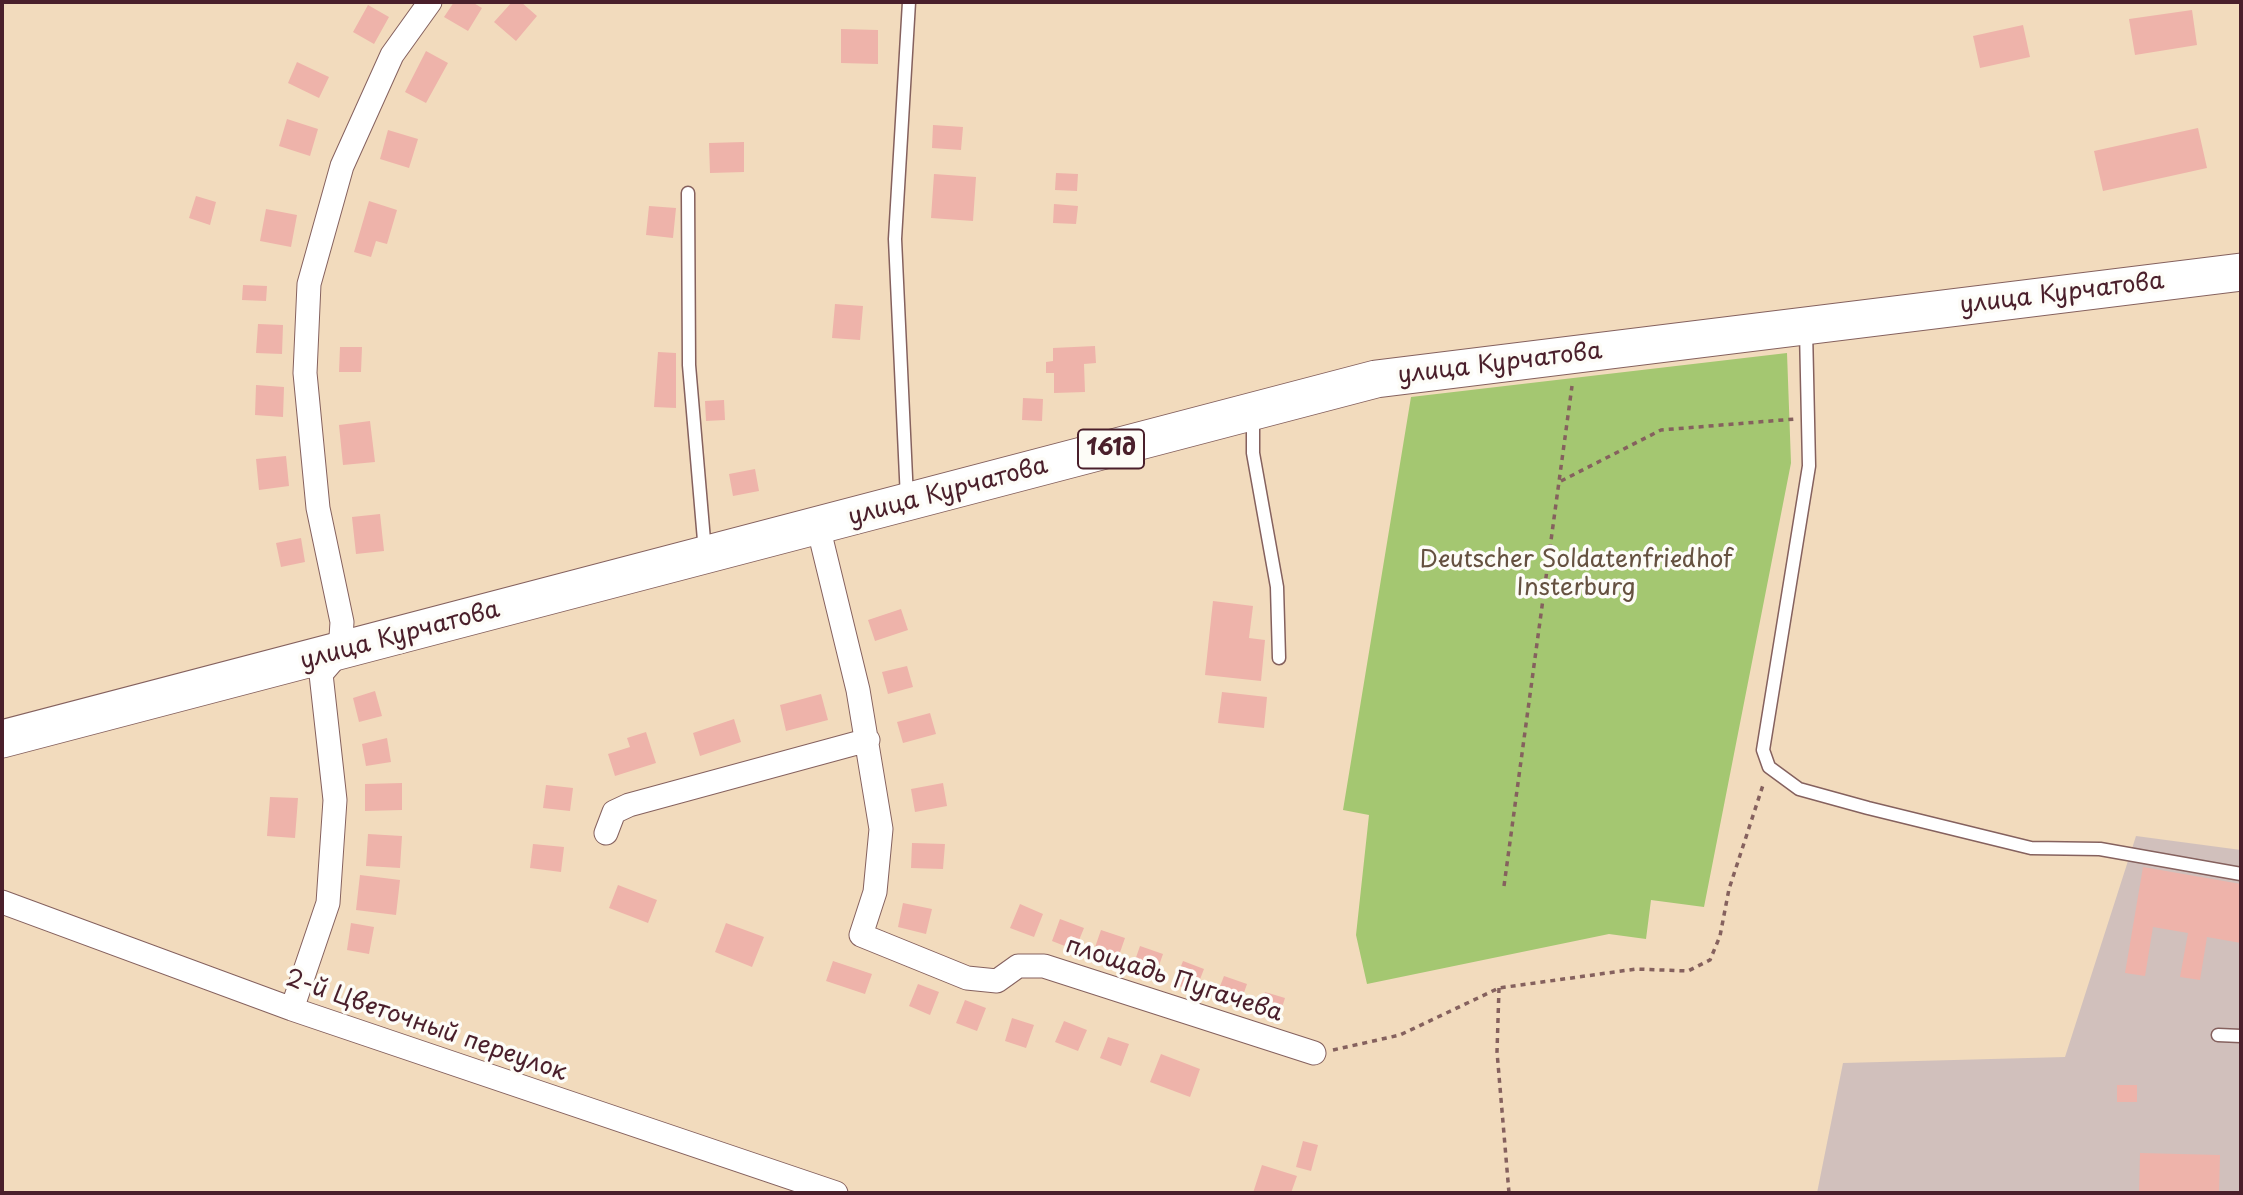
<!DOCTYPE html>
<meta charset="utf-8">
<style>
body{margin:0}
#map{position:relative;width:2243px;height:1195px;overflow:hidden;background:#f2dbbd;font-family:"Playpen Sans",sans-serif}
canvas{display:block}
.frame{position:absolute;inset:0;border:4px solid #4a1f2b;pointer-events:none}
</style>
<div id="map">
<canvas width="2243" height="1195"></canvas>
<div class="frame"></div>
</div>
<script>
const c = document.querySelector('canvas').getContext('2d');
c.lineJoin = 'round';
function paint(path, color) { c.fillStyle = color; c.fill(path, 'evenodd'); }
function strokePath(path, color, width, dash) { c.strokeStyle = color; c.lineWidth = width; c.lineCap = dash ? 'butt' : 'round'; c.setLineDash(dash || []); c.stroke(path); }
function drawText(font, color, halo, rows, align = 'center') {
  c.font = font + ' "Playpen Sans",sans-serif'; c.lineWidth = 7; c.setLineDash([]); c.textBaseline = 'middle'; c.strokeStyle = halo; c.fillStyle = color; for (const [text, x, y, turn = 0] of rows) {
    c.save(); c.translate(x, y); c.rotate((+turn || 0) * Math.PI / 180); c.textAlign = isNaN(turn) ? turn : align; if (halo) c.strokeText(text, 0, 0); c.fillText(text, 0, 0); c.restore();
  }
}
const industrial = new Path2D(`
 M2136,836L2241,850V1193H1817L1843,1063L2065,1057Z`);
const green = new Path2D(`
 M1787,353L1791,463L1704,907L1651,900L1646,939L1609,934L1367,984L1356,935L1369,815L1343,810L1411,397Z`);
const building = new Path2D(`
 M454,2H472L482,8L468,31L444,17Z
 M512,2H521L537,16L516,41L494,22Z
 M368,5L389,17L374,44L353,32Z
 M2192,10L2197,45L2135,55L2129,19Z
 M2023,25L2030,57L1980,68L1973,36Z
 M841,29L878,30V64L841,63Z
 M426,51L448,63L426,103L405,92Z
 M297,62L329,77L319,98L288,83Z
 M287,119L318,129L310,156L279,146Z
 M933,125L963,127L961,150L932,148Z
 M2198,128L2207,168L2103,191L2094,151Z
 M388,130L418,139L409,168L380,159Z
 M744,142V172L710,173L709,143Z
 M1056,173L1078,174L1077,191L1055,190Z
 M934,174L976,177L973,221L931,218Z
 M196,196L216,202L210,225L189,218Z
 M369,201L397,210L387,244L376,241L371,257L354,252Z
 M1054,204L1078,206L1076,224L1053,223Z
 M649,206L676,208L673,238L646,235Z
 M266,209L297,215L291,247L260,241Z
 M243,285L267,286L266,301L242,300Z
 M835,304L863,306L860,340L832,338Z
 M258,324L283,325L282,354L256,353Z
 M1095,346L1096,363L1084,364L1085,392L1054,393V373H1046V362L1053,361V348Z
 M340,347H362L361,372H339Z
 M658,352L676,353V408L654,407Z
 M256,385L284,387L283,417L255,415Z
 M1023,398L1043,399L1042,421L1022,420Z
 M724,400L725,420L706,421L705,401Z
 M370,421L375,462L343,465L339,425Z
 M286,456L289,486L259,490L256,459Z
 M755,469L759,491L733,496L729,474Z
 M380,514L384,551L356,554L352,517Z
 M301,538L305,562L281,567L276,543Z
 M1213,601L1253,606L1249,638L1265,640L1261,681L1205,675Z
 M901,609L908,630L875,641L868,620Z
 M907,666L913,687L888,694L882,672Z
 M375,691L382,716L359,722L353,698Z
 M1222,692L1267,697L1264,728L1218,723Z
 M821,694L828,720L786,731L780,705Z
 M930,713L936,734L903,743L897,722Z
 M734,719L741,742L700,756L693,733Z
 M646,732L656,763L615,776L608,754L630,747L627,738Z
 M387,738L391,762L366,766L362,744Z
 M402,783V810L365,811V784Z
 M943,783L947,806L915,812L911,789Z
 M546,785L573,788L570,811L543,808Z
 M270,797L298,798L295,838L267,836Z
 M368,834L402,836L400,868L366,866Z
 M912,843L945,844L943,869L911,868Z
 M533,844L564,847L561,872L530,868Z
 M2143,867L2241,884V943L2207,937L2200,980L2180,977L2188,933L2153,927L2145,976L2125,973Z
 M360,875L400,880L396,915L356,910Z
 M618,885L657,900L648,923L609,908Z
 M903,903L932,909L926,934L898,927Z
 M1020,904L1043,914L1034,937L1010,928Z
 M1060,919L1084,928L1075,950L1052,941Z
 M351,923L374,927L369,954L347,950Z
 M726,923L764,937L752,967L715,952Z
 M1101,930L1125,938L1117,961L1093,953Z
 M1140,946L1163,954L1155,977L1132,969Z
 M833,961L872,974L865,994L826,981Z
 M1183,961L1204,969L1195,992L1174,984Z
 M1224,976L1247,984L1239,1007L1215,999Z
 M918,984L939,992L930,1015L909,1006Z
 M1265,992L1285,998L1278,1020L1257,1014Z
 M965,1000L986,1008L977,1031L956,1023Z
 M1012,1018L1034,1025L1026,1048L1005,1041Z
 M1064,1021L1087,1030L1078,1051L1055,1042Z
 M1108,1037L1129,1044L1121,1066L1100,1058Z
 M1161,1054L1200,1069L1190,1097L1150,1082Z
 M2117,1085H2137V1102H2117Z
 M1303,1141L1318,1145L1311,1171L1296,1167Z
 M2140,1153L2220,1155L2219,1193H2139Z
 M1262,1165L1297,1176L1291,1193H1253Z`);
const path = new Path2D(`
 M1561,481L1661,430L1795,419
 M1504,886L1572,386
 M1499,988L1497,1052L1509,1193
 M1333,1050L1400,1035L1499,988L1636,969L1688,971L1710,960L1720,936L1729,889L1764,782`);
const lane = new Path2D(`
 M688,193L689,365L705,552
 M1806,330L1809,466L1763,750L1769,767L1799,789L1868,808L2031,848L2100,849L2241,874
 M1253,415V453L1277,587L1279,658
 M907,499L895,239L909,2
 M2218,1035L2241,1036`);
const street = new Path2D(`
 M818,526L858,690L881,829L875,892L861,935L967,978L997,981L1018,966H1044L1314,1053
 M606,833L614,812L629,805L868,740
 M2,902L292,1009L836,1193
 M292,1009L328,903L335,800L321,674L340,652L342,622L318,508L305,373L309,284L342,166L392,55L430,2`);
const primary = new Path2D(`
 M2,739L1376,379L2241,272`);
const shields = [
 [1111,449,66]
];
const shieldNames = [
 ["161д",1111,449]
];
const streetNames = [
 ["улица Курчатова",2062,294,-7],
 ["улица Курчатова",1500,364,-7],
 ["улица Курчатова",948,492,-15],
 ["улица Курчатова",400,636,-15],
 ["площадь Пугачева",1174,980,18],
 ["2-й Цветочный переулок",426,1026,19]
];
const parkNames = [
 ["Deutscher Soldatenfriedhof",1576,560],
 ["Insterburg",1576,588]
];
paint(industrial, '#d1c0bc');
paint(green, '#a4c771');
paint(building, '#eeb3aa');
strokePath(lane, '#85615e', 15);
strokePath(street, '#85615e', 25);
strokePath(primary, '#85615e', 39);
strokePath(path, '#85615e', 3.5, [5, 5]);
strokePath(lane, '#fff', 12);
strokePath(street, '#fff', 23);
strokePath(primary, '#fff', 37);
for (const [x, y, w] of shields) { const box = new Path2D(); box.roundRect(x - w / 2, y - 19.5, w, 39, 5); c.fillStyle = '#fdfcf7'; c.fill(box); strokePath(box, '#4a1f2b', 2); }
drawText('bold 23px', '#4a1f2b', null, shieldNames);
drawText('24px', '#4a1f2b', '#fdfcf7', streetNames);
drawText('24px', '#655140', '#fdfcf7', parkNames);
</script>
